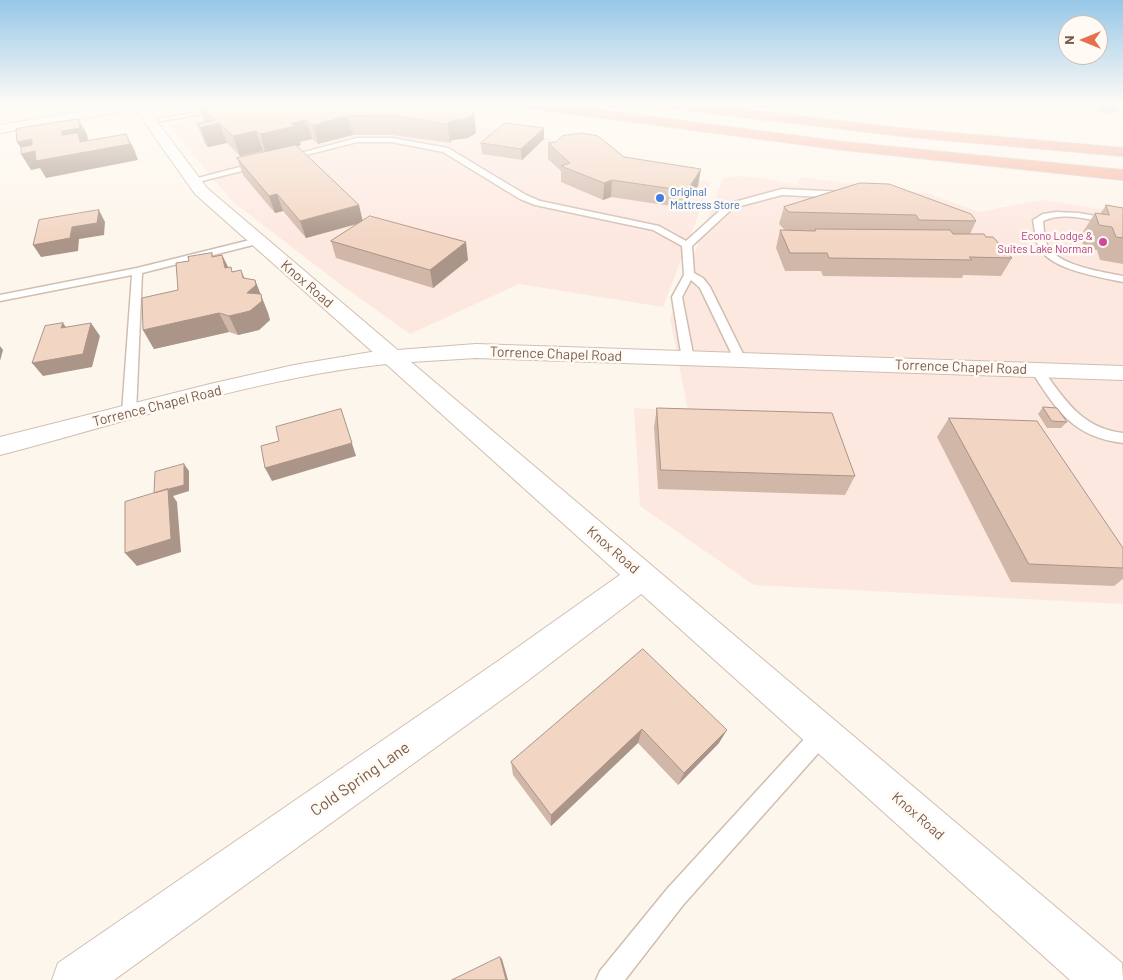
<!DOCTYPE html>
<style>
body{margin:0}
#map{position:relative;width:1123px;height:980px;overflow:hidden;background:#fdf6ec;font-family:Barlow,sans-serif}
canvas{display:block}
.north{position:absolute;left:1058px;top:15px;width:50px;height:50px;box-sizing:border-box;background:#fffaf3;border:1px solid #cabbb1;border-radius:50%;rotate:270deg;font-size:14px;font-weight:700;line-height:20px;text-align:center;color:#7a5c4d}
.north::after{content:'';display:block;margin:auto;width:18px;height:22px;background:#e76f51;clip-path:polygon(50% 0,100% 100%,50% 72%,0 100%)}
</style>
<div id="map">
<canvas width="1123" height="980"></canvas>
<div class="north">N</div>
</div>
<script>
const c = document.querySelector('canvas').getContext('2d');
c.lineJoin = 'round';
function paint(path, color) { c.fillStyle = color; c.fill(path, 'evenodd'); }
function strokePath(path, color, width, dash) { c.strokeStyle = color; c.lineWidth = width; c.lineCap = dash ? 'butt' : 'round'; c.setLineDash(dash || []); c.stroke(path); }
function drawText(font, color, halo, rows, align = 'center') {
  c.font = font + ' Barlow,sans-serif'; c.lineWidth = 5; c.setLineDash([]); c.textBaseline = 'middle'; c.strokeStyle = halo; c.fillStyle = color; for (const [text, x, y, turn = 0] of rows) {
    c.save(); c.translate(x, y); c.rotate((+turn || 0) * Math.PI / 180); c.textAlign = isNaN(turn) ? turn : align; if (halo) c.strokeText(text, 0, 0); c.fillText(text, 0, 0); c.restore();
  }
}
const commercial = new Path2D(`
 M182,104H342L416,115L601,148L629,170L711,182L663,307L519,284L410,334L340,284L233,202L167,124L193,119Z
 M736,176L769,179L797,185L801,177L929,194L980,212L1041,200L1123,212V604L754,585L640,506L634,408L688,411L670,318L723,178Z`);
const service = new Path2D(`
 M246,104H261L150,123L146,121Z
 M291,104H301L320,111L317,113Z
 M357,138H392L448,148L526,195L540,201L659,226L686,241L727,204L782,189L847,192L851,195L847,198L782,195L733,208L692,246L694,273L703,278L710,287L746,360L740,364L736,363L700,288L691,280L682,297L694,359L688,363L682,359L672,297L684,275L682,246L653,230L535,205L520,199L443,152L392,142H357L286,160L282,158Z
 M259,162H262V166L194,183L190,180Z
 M1056,212L1079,213L1123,221V227C1099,222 1066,210 1043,221C1044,230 1044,241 1049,248C1061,266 1103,272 1123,276V282C1100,277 1050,270 1039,247C1035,239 1035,229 1033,220L1043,214Z
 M258,238L261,239V243L142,273L136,413L134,416H124L122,413L132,275L0,301V295L137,268Z
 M1036,365L1040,366C1064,398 1080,428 1123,433V443C1072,437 1056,409 1030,369Z
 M823,723L830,726L833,733L830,740L683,905L625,980H596L600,971L667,889L816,726Z`);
const minor = new Path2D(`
 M123,104H144L207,188L400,352L403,357L400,362L392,364L384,362L195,194L135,109L0,133V125Z
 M642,563L653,567L657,576L653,585L522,685L114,980H52L58,963L498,661L631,567Z`);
const tertiary = new Path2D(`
 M476,344L1123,366V380L476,358L411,362L1122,963L1123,980H1070L386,364C255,378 127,422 0,455V437L210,384L294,365L371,352Z`);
const motorway = new Path2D(`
 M521,104H554L844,142L1123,170V180L844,150L527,108Z
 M661,104H697L910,129L1123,148V156L910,137L667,108Z`);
const wall = new Path2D(`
 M197,104H245L246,105L301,109L445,104L476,133L468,138L452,140L450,143L392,135H353L318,144L312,139L300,142L301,145L297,146L362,221L468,260L433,288L336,258L331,241L358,224L306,238L283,211L275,213L243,175L237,158L265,152L263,151L240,156L227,143L208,147L205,144L197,124L205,122Z
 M1100,104L1119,108L1116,113H1101L1097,109Z
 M544,128V139L522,160L482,154L481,143Z
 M548,143L624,157L698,186L685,208L611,197L603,200L561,182V171L548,159Z
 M860,183L976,221L970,234L986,237L1012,258L1001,276L963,275L962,278L823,276L821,271H785L776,248L780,230H815H785L779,224L784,207Z
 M1106,205L1123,208V264L1100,260L1097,250L1084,248L1081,235L1095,213L1100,214Z
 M212,253L213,257L222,255L228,267L233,272L245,279L255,280L268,313L270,320L259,330L238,335L229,332L154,349L143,330L178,290L189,261Z
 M1043,407L1067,422L1061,428H1047L1038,414Z
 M657,408L855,476L845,495L658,489L654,427Z
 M949,418L1123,548V579L1114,586L1011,582L937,437Z
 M643,649L719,743L678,785L638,743L551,826L513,775L511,762Z`);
const shadedWall = new Path2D(`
 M474,113L476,133L468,138L452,140L450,143L447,124L450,121Z
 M348,116L353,135L318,144L313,125Z
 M78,119L87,134L89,144L126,134L134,149L138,160L46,178L40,168L31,170L21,154L24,153L17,142L62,135V131Z
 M306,120L312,139L300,142L301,145L266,154L260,134L291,123Z
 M219,123L227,143L208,147L200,128Z
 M544,128V139L522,160L521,149Z
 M256,131L263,151L240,156L233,136Z
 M701,169L698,186L685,208L687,191Z
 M612,180L611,197L603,200L604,183Z
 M277,194L283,211L275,213L269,196Z
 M359,205L363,222L306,238L300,221Z
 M99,210L105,222L104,235L79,239L78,251L41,257L33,245L72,227Z
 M466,242L468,260L433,288L430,270Z
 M222,255L231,273L225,268Z
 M241,270L249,289L255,280L268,313L270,320L259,330L238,335L229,316L247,293Z
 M219,313L229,332L154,349L143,330Z
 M63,323L72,336L61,328Z
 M91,323L100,336L92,367L43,376L32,363Z
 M0,346L3,350L0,361Z
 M341,409L356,456L272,481L265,468Z
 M184,464L189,471V491L173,496L177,502L181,552L137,566L125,553Z
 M642,729L638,743L551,826V815Z
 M727,730L719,743L678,785L684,773Z
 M500,957L502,959L508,980H506Z`);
const building = new Path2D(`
 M198,104H245L246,105L250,104H293L301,109L324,104H445L470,107L474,113L466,119L450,121L447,124L389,115L348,116L313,125L306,120L291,123L295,126L260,134L256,131L233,136L219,123L200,128L197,124L215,120Z
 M1100,104L1115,105L1119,108L1104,107Z
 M78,119L80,128L62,131V135L78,133L80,142L126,134L130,144L36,161L35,151L21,154V147L32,145V139L17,142L16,129Z
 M505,123L544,128L521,149L481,143Z
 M582,133L598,136L624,157L701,169L687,191L612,180L604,183L561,166L570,163L548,143L556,142L562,136Z
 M296,145L359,205L300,221L277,194L269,196L237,158Z
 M860,183L889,184L971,214L976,221L919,220L916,215L789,212L784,207Z
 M1106,205L1123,208V238L1116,237L1112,227L1099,225L1095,213L1109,215Z
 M99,210L97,223L72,227L70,238L33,245L39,220Z
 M370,216L466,242L430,270L331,241Z
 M816,229L950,230L953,234H984L986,237H993L1012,258L969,257L972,260L829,258L827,253H790L780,230L815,231Z
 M212,253V257L222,255L225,268L231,267L232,272L241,270L243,278L255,280L256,285L247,293L261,294L262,301L250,311L229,316L219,313L143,330L142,298L178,290L176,263L189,261L188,257Z
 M63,323L61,328L91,323L83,354L32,363L45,326Z
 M1043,407L1057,408L1067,422L1052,421Z
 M657,408L832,413L855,476L661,470Z
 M341,409L352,443L265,468L261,446L279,441L276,427Z
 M949,418L1037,421L1123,548V568L1029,564Z
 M184,464V485L154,493L155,472Z
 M168,489L171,539L125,553V502Z
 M643,649L727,730L684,773L642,729L551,815L511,762Z
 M500,957L506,980H452Z`);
const markers = [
 [660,198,5,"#3f7fe0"],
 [1103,242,5,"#d1479c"]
];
const farShopnames = [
 ["Original",670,192],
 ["Mattress Store",670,205]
];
const farHotelnames = [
 ["Econo Lodge &",1093,236],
 ["Suites Lake Norman",1093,249]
];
const streetNames = [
 ["Knox Road",307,284,41],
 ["Torrence Chapel Road",556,354,2],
 ["Torrence Chapel Road",961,367,2],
 ["Torrence Chapel Road",157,406,-14],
 ["Knox Road",613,550,41],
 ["Knox Road",918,816,41]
];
const nearStreetnames = [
 ["Cold Spring Lane",360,779,-35]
];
paint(commercial, '#fde8e0');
strokePath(service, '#d1beb0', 3);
strokePath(minor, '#d1beb0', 2);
strokePath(tertiary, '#d1beb0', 2);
strokePath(motorway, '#dad1cd', 2);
paint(service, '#fff');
paint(minor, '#fff');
paint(tertiary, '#fff');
paint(motorway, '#f7b7a3');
paint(wall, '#d1b7a8');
paint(shadedWall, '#aa9588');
paint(building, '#f3d5c3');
strokePath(building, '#aa9588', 1);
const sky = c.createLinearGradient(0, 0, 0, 241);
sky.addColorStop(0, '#97c7e8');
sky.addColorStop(0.43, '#fefbf6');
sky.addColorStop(1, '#fefbf600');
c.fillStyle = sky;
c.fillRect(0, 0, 1123, 241);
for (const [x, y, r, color] of markers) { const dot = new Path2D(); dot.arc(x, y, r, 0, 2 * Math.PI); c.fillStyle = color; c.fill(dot); strokePath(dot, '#fffaf3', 2); }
drawText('11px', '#366cbe', '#fffaf3', farShopnames, 'left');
drawText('11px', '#b23c85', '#fffaf3', farHotelnames, 'right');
drawText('14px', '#7a5c4d', '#fffaf3', streetNames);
drawText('16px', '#7a5c4d', '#fffaf3', nearStreetnames);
</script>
